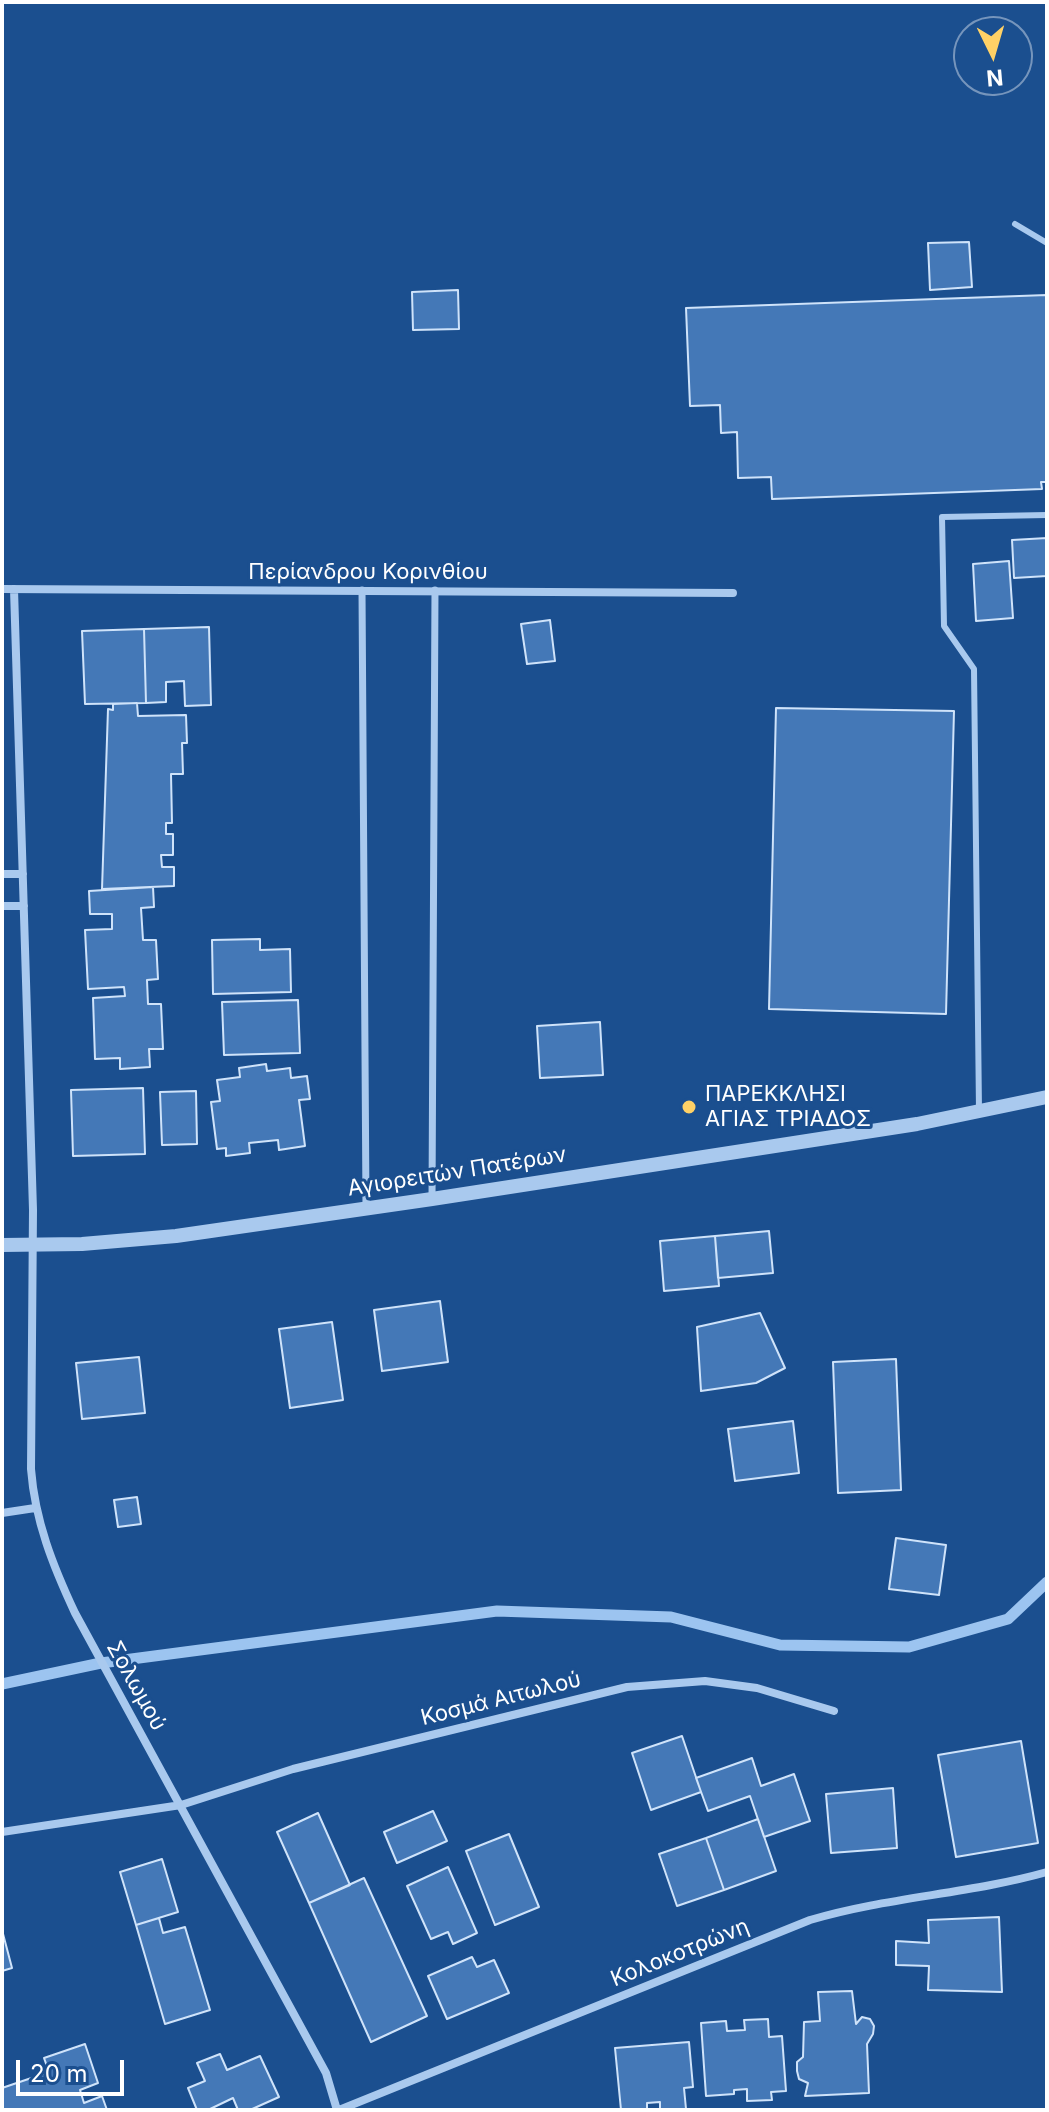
<!DOCTYPE html>
<meta charset="utf-8">
<style>
body{margin:0}
#map{position:relative;width:1049px;height:2112px;overflow:hidden;background:#1b4f8f;font-family:Inter,sans-serif}
canvas{display:block}
.frame{position:absolute;inset:0;border:4px solid #fff;pointer-events:none}
.north{position:absolute;left:953px;top:16px;width:80px;height:80px;box-sizing:border-box;background:#1b4f8f;border:2px solid #7695bc;border-radius:50%;rotate:175deg;font-size:22px;font-weight:700;line-height:32px;text-align:center;color:#fff}
.north::after{content:'';display:block;margin:auto;width:28px;height:36px;background:#ffd166;clip-path:polygon(50% 0,100% 100%,50% 72%,0 100%)}
.scale{position:absolute;left:16px;top:2060px;width:108px;height:36px;box-sizing:border-box;border:4px solid #fff;border-top:0;padding-left:10px;font-size:24px;line-height:28px;white-space:nowrap;color:#fff;-webkit-text-stroke:6px #1b4f8f;paint-order:stroke}
</style>
<div id="map">
<canvas width="1049" height="2112"></canvas>
<div class="frame"></div>
<div class="north">N</div>
<div class="scale">20 m</div>
</div>
<script>
const c = document.querySelector('canvas').getContext('2d');
c.lineJoin = 'round';
function strokePath(path, color, width, dash) { c.strokeStyle = color; c.lineWidth = width; c.lineCap = dash ? 'butt' : 'round'; c.setLineDash(dash || []); c.stroke(path); }
function paint(path, color) { c.fillStyle = color; c.fill(path, 'evenodd'); }
function drawText(font, color, halo, rows, align = 'center') {
  c.font = font + ' Inter,sans-serif'; c.lineWidth = 6; c.setLineDash([]); c.textBaseline = 'middle'; c.strokeStyle = halo; c.fillStyle = color; for (const [text, x, y, turn = 0] of rows) {
    c.save(); c.translate(x, y); c.rotate((+turn || 0) * Math.PI / 180); c.textAlign = isNaN(turn) ? turn : align; if (halo) c.strokeText(text, 0, 0); c.fillText(text, 0, 0); c.restore();
  }
}
const stream = new Path2D(`
 M2,1684L101,1663L497,1611L671,1617L780,1645L909,1647L1008,1619L1047,1582`);
const building = new Path2D(`
 M969,242L972,287L930,290L928,243Z
 M458,290L459,329L413,330L412,292Z
 M1047,295V482H1041L1042,489L772,499L771,477L738,478L737,432L721,433L720,405L690,406L686,308Z
 M1047,538V576L1014,578L1012,540Z
 M1009,561L1013,618L976,621L973,564Z
 M550,620L555,661L527,664L521,624Z
 M209,627L211,705L185,706L184,681L166,682V702L146,703L144,629Z
 M144,629L146,703L85,704L82,631Z
 M137,703L138,716L186,715L187,743H182L183,774H171L172,823H166V834H173V855H161L162,867H174V886L102,889L108,709L113,710V704Z
 M776,708L954,711L946,1014L769,1009Z
 M153,887L154,907L141,908L143,940H156L158,979L147,980L148,1004H161L163,1049H149L150,1067L120,1069V1058L95,1059L93,998L125,996L124,987L88,989L85,930L112,929V914H90L89,891Z
 M260,939V950L290,949L291,992L213,994L212,940Z
 M298,1000L300,1053L224,1055L222,1002Z
 M600,1022L603,1075L540,1078L537,1026Z
 M266,1064L267,1071L290,1068L291,1078L307,1076L310,1099L299,1100L305,1146L279,1150L278,1140L249,1143L250,1153L226,1156V1148L217,1149L211,1102L220,1101L217,1080L240,1077L239,1068Z
 M143,1088L145,1154L73,1156L71,1090Z
 M196,1091L197,1144L162,1145L160,1092Z
 M769,1231L773,1273L718,1278L715,1236Z
 M715,1236L719,1286L664,1291L660,1241Z
 M440,1301L448,1362L382,1371L374,1310Z
 M760,1313L785,1368L756,1383L701,1391L697,1327Z
 M332,1322L343,1400L290,1408L279,1329Z
 M139,1357L145,1413L82,1419L76,1363Z
 M896,1359L901,1490L838,1493L833,1362Z
 M793,1421L799,1473L735,1481L728,1429Z
 M137,1497L141,1524L118,1527L114,1500Z
 M896,1538L946,1545L939,1595L889,1589Z
 M682,1736L701,1792L651,1810L632,1753Z
 M1021,1741L1038,1843L956,1857L938,1755Z
 M752,1758L761,1786L794,1774L810,1821L764,1837L750,1796L708,1811L696,1778Z
 M893,1788L897,1848L831,1853L826,1794Z
 M433,1811L447,1841L397,1863L384,1832Z
 M318,1813L350,1885L309,1903L277,1832Z
 M758,1819L776,1871L724,1890L706,1838Z
 M509,1834L539,1907L495,1925L466,1851Z
 M706,1838L724,1890L677,1906L659,1854Z
 M162,1859L178,1912L136,1925L120,1872Z
 M448,1867L477,1933L453,1944L448,1932L431,1939L407,1886Z
 M364,1878L427,2016L371,2042L309,1903Z
 M999,1917L1002,1992L928,1990L929,1966L896,1965V1941L929,1943L928,1920Z
 M159,1918L163,1933L185,1927L210,2010L165,2024L136,1925Z
 M2,1930L12,1968L2,1971Z
 M472,1957L477,1967L494,1960L509,1993L447,2019L428,1976Z
 M852,1991L856,2024L862,2017L870,2019L874,2026L873,2034L867,2044L869,2093L805,2096L808,2083L799,2079L797,2071V2062L803,2057L804,2022L820,2021L818,1992Z
 M768,2019L769,2037L782,2036L786,2091L771,2092L772,2100L747,2101V2089L734,2090V2094L706,2096L701,2023L726,2021L727,2031L745,2030L744,2020Z
 M689,2042L693,2087L684,2088L686,2109L660,2110V2102L647,2103V2110H621L615,2048Z
 M85,2044L98,2083L80,2090L84,2103L102,2096L107,2110H2V2088L49,2072L44,2058Z
 M220,2054L227,2070L260,2056L279,2097L250,2110H238L233,2098L208,2110H197L188,2088L205,2081L197,2063Z`);
const service = new Path2D(`
 M1015,224L1047,243
 M979,1111L974,669L944,626L942,517L1047,515`);
const pedestrian = new Path2D(`
 M362,590L366,1208
 M432,1199L435,590`);
const minor = new Path2D(`
 M2,589L733,593
 M14,589L33,1210L31,1469C35,1521 53,1566 75,1613L326,2073L337,2110
 M2,874H23
 M2,906H24
 M2,1513L35,1508
 M2,1832L181,1805L293,1769L627,1687L705,1681L757,1688L834,1711
 M339,2110L810,1920C887,1897 969,1894 1047,1872`);
const tertiary = new Path2D(`
 M2,1245L82,1244L176,1236L432,1199L917,1124L1047,1097`);
const markers = [
 [689,1107,8,"#ffd166"]
];
const streetNames = [
 ["Περίανδρου Κορινθίου",368,572],
 ["Αγιορειτών Πατέρων",457,1172,-9],
 ["Σολωμού",136,1686,61],
 ["Κοσμά Αιτωλού",501,1699,-14],
 ["Κολοκοτρώνη",680,1953,-22]
];
const poiNames = [
 ["ΠΑΡΕΚΚΛΗΣΙ",705,1094],
 ["ΑΓΙΑΣ ΤΡΙΑΔΟΣ",705,1119]
];
strokePath(stream, '#9cc4f0', 11);
paint(building, '#4478b7');
strokePath(building, '#cfe3fa', 2);
strokePath(service, '#a9c9ee', 6);
strokePath(pedestrian, '#a9c9ee', 7);
strokePath(minor, '#a9c9ee', 8);
strokePath(tertiary, '#a9c9ee', 14);
for (const [x, y, r, color] of markers) { const dot = new Path2D(); dot.arc(x, y, r, 0, 2 * Math.PI); c.fillStyle = color; c.fill(dot); strokePath(dot, '#1b4f8f', 3); }
drawText('22px', '#fff', '#1b4f8f', streetNames);
drawText('22px', '#fff', '#1b4f8f', poiNames, 'left');
</script>
